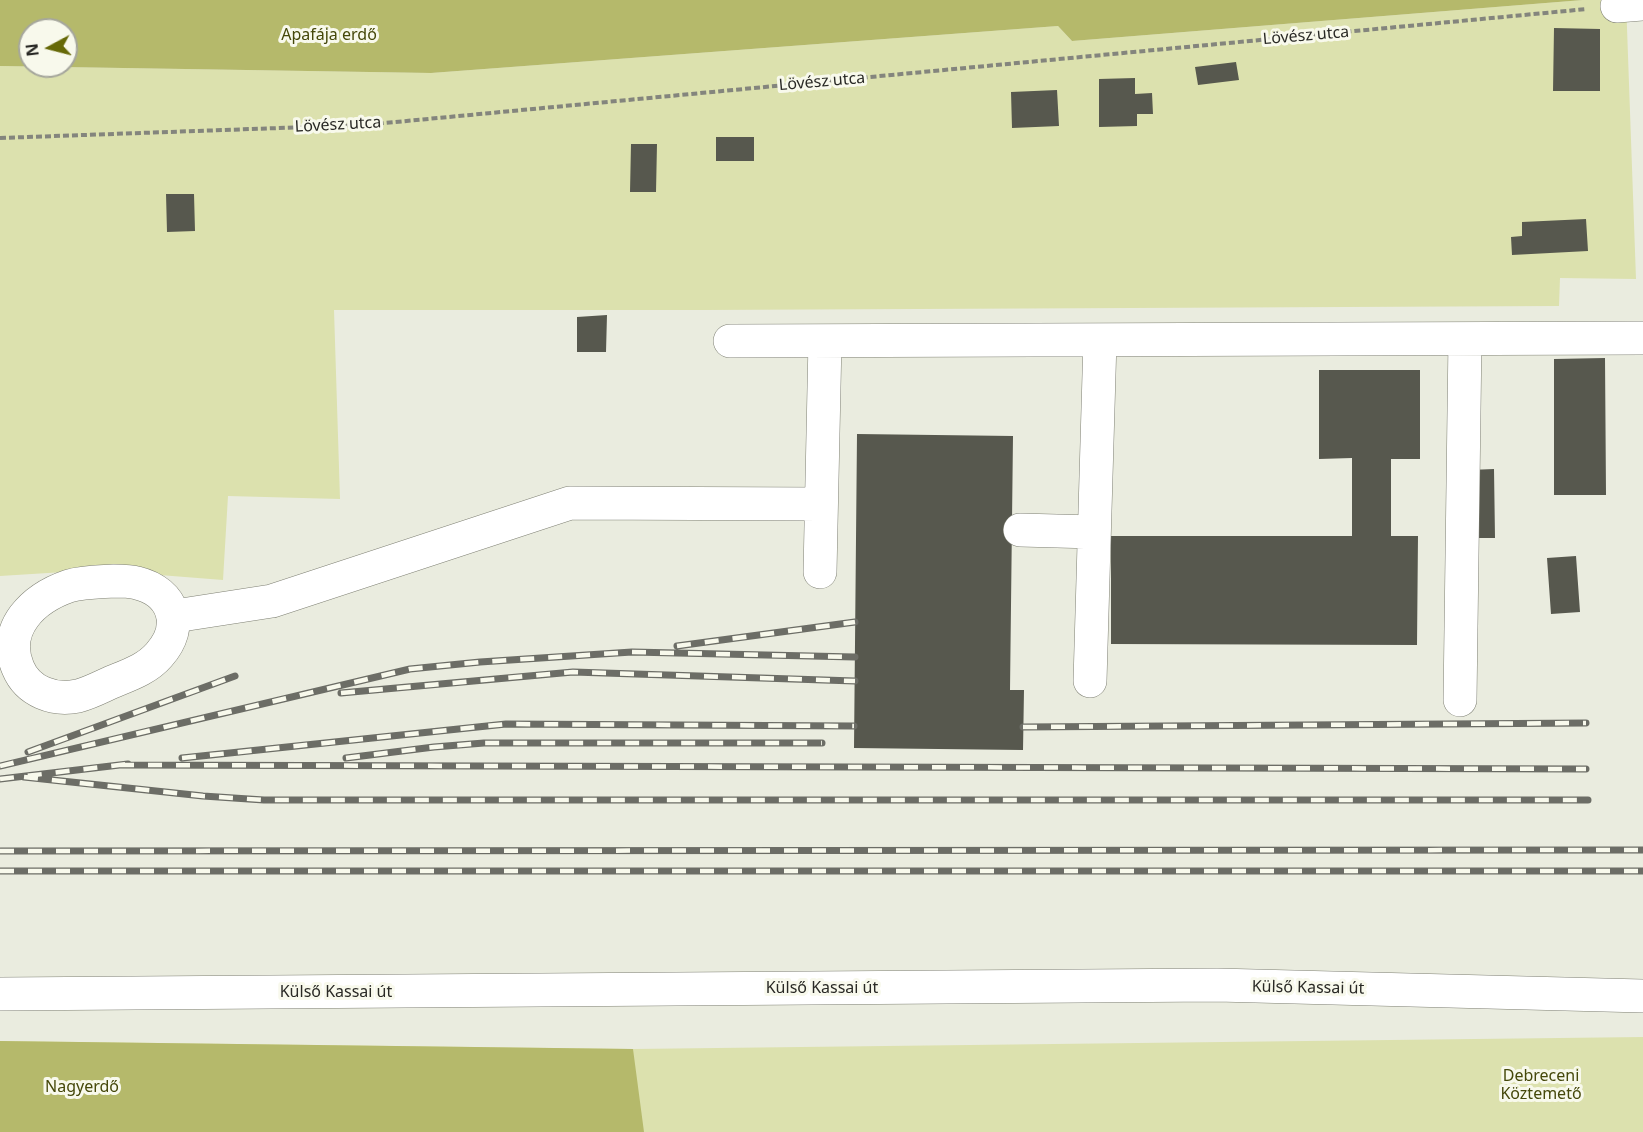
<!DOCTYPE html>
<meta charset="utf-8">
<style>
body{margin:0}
#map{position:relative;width:1643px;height:1132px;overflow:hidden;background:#eaecdf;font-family:"Noto Sans",sans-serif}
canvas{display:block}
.north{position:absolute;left:18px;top:18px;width:60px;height:60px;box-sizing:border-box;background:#f8f9ec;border:2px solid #a5a69c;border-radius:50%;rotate:263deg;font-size:16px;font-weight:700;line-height:24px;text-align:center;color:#292925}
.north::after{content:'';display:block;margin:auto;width:21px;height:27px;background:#666907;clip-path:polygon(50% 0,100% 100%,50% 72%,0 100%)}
</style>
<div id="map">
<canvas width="1643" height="1132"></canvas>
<div class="north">N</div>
</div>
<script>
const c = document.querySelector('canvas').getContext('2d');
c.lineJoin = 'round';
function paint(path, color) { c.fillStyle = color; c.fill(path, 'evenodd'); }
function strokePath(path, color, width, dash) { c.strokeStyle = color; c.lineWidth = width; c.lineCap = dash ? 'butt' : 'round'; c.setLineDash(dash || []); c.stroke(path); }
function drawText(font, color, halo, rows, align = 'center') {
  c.font = font + ' "Noto Sans",sans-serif'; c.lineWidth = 6; c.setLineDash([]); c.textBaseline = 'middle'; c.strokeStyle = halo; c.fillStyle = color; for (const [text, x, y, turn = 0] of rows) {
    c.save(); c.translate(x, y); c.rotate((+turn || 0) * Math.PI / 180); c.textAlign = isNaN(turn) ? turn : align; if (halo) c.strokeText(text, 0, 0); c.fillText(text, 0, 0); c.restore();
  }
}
const green = new Path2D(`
 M1583,0H1626L1636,279L1560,278L1559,306L704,310H334L340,499L228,496L223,580L96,570L0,576V66L431,73L1058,26L1072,41Z
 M1643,1037V1132H0V1041L633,1049Z`);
const forest = new Path2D(`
 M0,0H1583L1072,41L1058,26L431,73L0,66ZM30,30H66V66H30Z
 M0,1041L633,1049L644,1132H0Z`);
const building = new Path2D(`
 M1554,28L1600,29V91H1553Z
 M1236,62L1239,80L1198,85L1195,67Z
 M1135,78V94L1152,93L1153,114H1137V126L1099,127V79Z
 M1057,90L1059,126L1012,128L1011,92Z
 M716,137H754V161H716Z
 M631,144H657L656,192H630Z
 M166,194H194L195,231L167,232Z
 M1586,219L1588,251L1512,255L1511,237L1522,236V222Z
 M607,315L606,352H577V317Z
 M1605,358L1606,495H1554V359Z
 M1319,370H1420V459H1391V536H1418L1417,645L1111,644V536H1352V458L1319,459Z
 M857,434L1013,436L1010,690H1024L1023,750L854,748Z
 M1494,469L1495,538H1472L1470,470Z
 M1576,556L1580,612L1551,614L1547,558Z`);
const path = new Path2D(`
 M0,138L364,125L1587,9`);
const minor = new Path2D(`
 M1617,6L1643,4
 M730,341L1643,338
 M1020,530L1094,532
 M820,572L825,341
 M114,581C121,581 130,581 137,583C174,592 185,626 159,655C147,669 129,675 112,682C101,687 90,693 78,696C54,701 28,692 18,668C1,628 34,598 69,586C83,582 100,582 114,581Z
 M175,616L272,601L570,503L821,504
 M1090,681L1100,340
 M1460,700L1465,339`);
const major = new Path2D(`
 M0,994L1217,985L1643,996`);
const rail = new Path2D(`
 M677,646L855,622
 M341,693L573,672L855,681
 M1023,727L1586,723
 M28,752L235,676
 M182,758L506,724L854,726
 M346,758L434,747L484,743H822
 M120,765L1586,769
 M0,766L410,669L480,662L632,652L855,657
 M24,777L203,796L264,800H1588
 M0,779L128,764
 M0,851L1643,850
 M0,871H1643`);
const parkNames = [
 ["Apafája erdő",329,35],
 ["Debreceni",1541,1076],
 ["Köztemető",1541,1094],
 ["Nagyerdő",82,1087]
];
const streetNames = [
 ["Lövész utca",1306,36,-5],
 ["Lövész utca",822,82,-5],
 ["Lövész utca",338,125,-3],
 ["Külső Kassai út",822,988],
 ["Külső Kassai út",1308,988,1],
 ["Külső Kassai út",336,992]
];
paint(green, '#dce1ae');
paint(forest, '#b5b96b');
paint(building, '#57584e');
strokePath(minor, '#7f8074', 34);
strokePath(major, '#7f8074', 34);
strokePath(path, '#84857d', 4, [6, 3]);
strokePath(minor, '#fff', 33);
strokePath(major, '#fff', 33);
strokePath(rail, '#6c6d66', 7);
strokePath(rail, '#f8f9ec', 4.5, [14]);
drawText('16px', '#45480a', '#f8f9ec', parkNames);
drawText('16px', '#292925', '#f8f9ec', streetNames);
</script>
